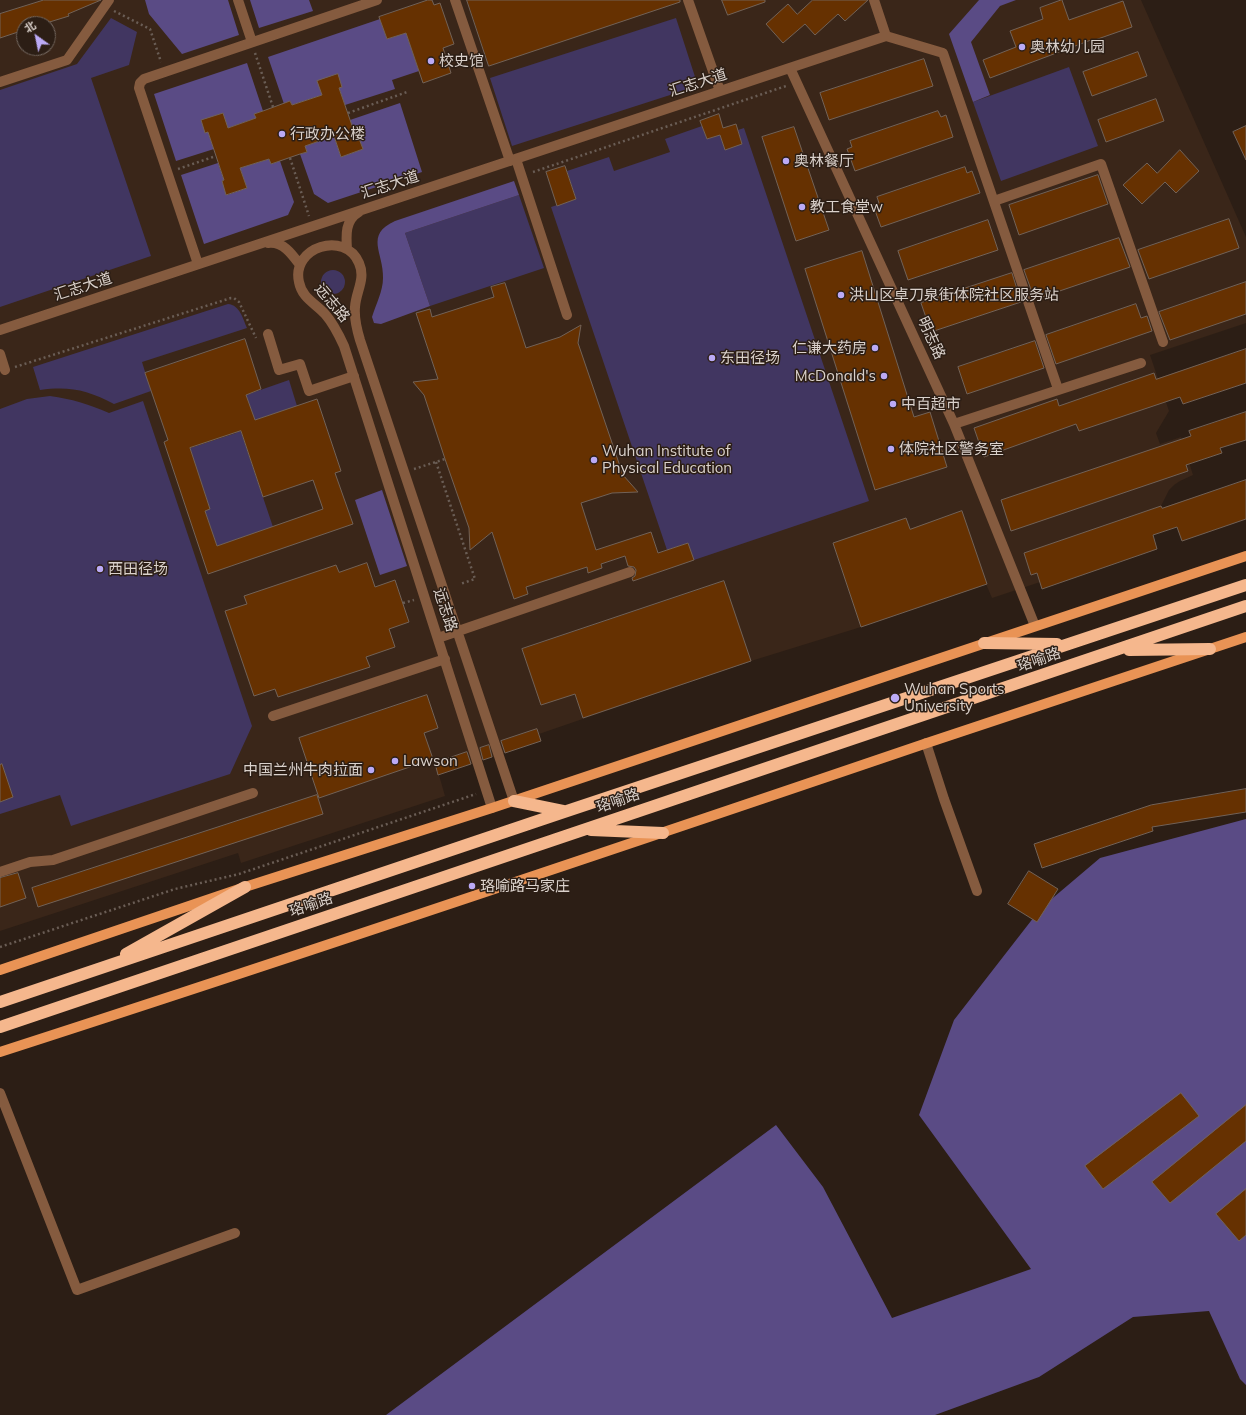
<!DOCTYPE html>
<meta charset="utf-8">
<style>
body{margin:0}
#map{position:relative;width:1246px;height:1415px;overflow:hidden;background:#2c1e15;font-family:Mulish,"Noto Sans SC",sans-serif}
canvas{display:block}
.north{position:absolute;left:16px;top:16px;width:40px;height:40px;box-sizing:border-box;background:#2c1e15;border:1px solid #72665e;border-radius:50%;rotate:327deg;font-size:11px;font-weight:700;line-height:16px;text-align:center;color:#dad1cb}
.north::after{content:'';display:block;margin:auto;width:14px;height:18px;background:#bbaaf6;clip-path:polygon(50% 0,100% 100%,50% 72%,0 100%)}
</style>
<div id="map">
<canvas width="1246" height="1415"></canvas>
<div class="north">北</div>
</div>
<script>
const c = document.querySelector('canvas').getContext('2d');
c.lineJoin = 'round';
function paint(path, color) { c.fillStyle = color; c.fill(path, 'evenodd'); }
function strokePath(path, color, width, dash) { c.strokeStyle = color; c.lineWidth = width; c.lineCap = dash ? 'butt' : 'round'; c.setLineDash(dash || []); c.stroke(path); }
function drawText(font, color, halo, rows, align = 'center') {
  c.font = font + ' Mulish,"Noto Sans SC",sans-serif'; c.lineWidth = 3; c.setLineDash([]); c.textBaseline = 'middle'; c.strokeStyle = halo; c.fillStyle = color; for (const [text, x, y, turn = 0] of rows) {
    c.save(); c.translate(x, y); c.rotate((+turn || 0) * Math.PI / 180); c.textAlign = isNaN(turn) ? turn : align; if (halo) c.strokeText(text, 0, 0); c.fillText(text, 0, 0); c.restore();
  }
}
const built = new Path2D(`
 M0,0H1141L1246,237V323L1150,355L1169,411L1156,433L1160,444L1181,437L1193,475L1180,481L1174,485L1169,490L1161,506L1024,553L1031,575L1037,573L1040,582L992,598L986,584L861,627L751,661L539,734L541,741L439,775L445,796L241,863L238,853L0,931ZM24,24H48V48H24Z`);
const green = new Path2D(`
 M111,18L137,32L129,65L91,78L151,256L0,307V90L77,64Z
 M676,18L698,86L512,146L490,78Z
 M1069,67L1098,146L1001,181L973,102Z
 M702,126L707,139L720,135L725,149L742,144L738,130L744,128L869,501L694,560L688,543L667,550L551,207L576,199L567,171L609,157L614,171L670,152L665,139Z
 M519,195L544,268L430,306L405,233Z
 M321 282a12 12 0 1 1 24 0a12 12 0 1 1-24 0Z
 M228,304C240,305 243,319 247,328L142,362L151,391L114,404C87,390 70,386 40,390L33,367Z
 M289,380L297,406L255,420L246,395Z
 M50,396C72,399 88,404 109,413L143,401L252,726L230,774L71,826L60,795L0,814V409L27,399Z
 M239,426L273,527L217,546L205,511L210,509L190,448L236,433Z`);
const forest = new Path2D(`
 M145,0H228L239,35L182,54L149,14Z
 M250,0H309L313,11L259,28Z
 M979,0H1016L1000,6L971,42L990,95L973,102L949,34Z
 M380,19L387,39L406,33L419,71L392,80L395,89L345,105L339,88L337,74L318,81L322,95L292,105L290,101L284,104L268,57Z
 M247,63L263,111L255,114L256,118L228,128L208,132L214,149L176,161L154,94Z
 M400,103L422,172L328,203L314,194L300,154L307,152L305,146L334,136L341,157L363,149L358,136L356,137L350,120Z
 M269,159L271,164L280,161L294,202L288,215L204,244L181,175L218,163L224,180L222,181L227,195L247,188L240,168Z
 M514,181L519,195L405,233L430,306L381,324L374,323L372,317C376,304 383,291 383,278C384,253 364,235 395,221Z
 M382,490L407,566L380,575L355,500Z
 M1246,819V1385L1240,1379L1209,1311L1133,1317L1039,1377L935,1415H386L776,1125L823,1187L892,1318L1031,1269L919,1115L954,1020L1041,908L1100,858Z`);
const building = new Path2D(`
 M44,0H101L68,14L69,16L43,24H24V30L0,38V14Z
 M428,0H432L434,5L440,3L454,44L443,48L451,73L423,83L406,33L387,39L379,17Z
 M467,0H680V2L489,66Z
 M722,0H765V2L728,15Z
 M813,0H868L845,21L838,14L815,35L805,24L783,43L766,24L788,4L797,14Z
 M1062,0L1069,20L1123,1L1132,27L1092,41L1091,40L990,78L983,60L1016,47L1010,31L1043,19L1040,8Z
 M1138,52L1147,76L1092,96L1083,72Z
 M924,59L933,86L829,120L820,93Z
 M338,74L342,87L339,88L356,137L358,136L363,149L341,157L334,136L305,146L307,152L300,154L271,164L269,159L240,168L247,188L226,195L222,181L224,180L208,132L205,133L201,120L223,113L228,128L256,118L254,114L263,111L290,101L292,105L322,95L317,81Z
 M1156,99L1164,121L1106,142L1098,120Z
 M938,111L941,117L946,115L953,137L855,171L847,149L852,147L850,141Z
 M719,114L723,128L736,124L742,144L725,150L720,135L707,139L700,121Z
 M1246,126V160L1233,132Z
 M794,127L829,230L796,241L762,137Z
 M1180,150L1199,171L1176,193L1165,182L1142,204L1123,185L1147,163L1157,173Z
 M565,166L576,199L557,206L546,172Z
 M965,167L967,173L972,171L980,193L881,227L873,205L879,203L877,197Z
 M1098,175L1108,204L1019,235L1009,205Z
 M1229,219L1239,248L1149,279L1138,250Z
 M988,220L998,250L908,280L898,251Z
 M1119,238L1130,267L1039,298V296L1034,298L1024,270Z
 M862,251L914,417L930,412L947,467L875,490L805,269Z
 M1012,273L1021,302L931,332L921,303Z
 M1246,282V314L1170,340L1159,312Z
 M505,283L526,348L560,337L581,325L578,343L623,475L638,492L612,493L581,503L596,550L651,532L658,553L688,543L694,560L633,581L632,578L635,576L636,570L634,567L628,566L625,556L601,564L602,568L588,573L587,567L526,587L528,594L514,599L492,532L470,550L469,528L445,459L424,395L413,382L438,379L416,313L430,309L432,317L494,297L491,287Z
 M1136,304L1141,318L1147,316L1152,331L1056,364L1046,335Z
 M245,339L261,389L246,395L255,420L317,399L341,471L335,473L353,524L208,574L164,442L168,440L145,373ZM241,431L263,497L313,480L323,509L217,546L205,511L210,509L190,448Z
 M1035,341L1044,368L967,394L958,367Z
 M1246,349V383L1183,404L1180,397L1079,431L1076,424L984,457L974,428L1057,399L1059,406L1154,373L1156,379Z
 M1246,412V440L1220,448L1222,453L1186,465L1188,471L1011,531L1001,500L1191,436L1189,431Z
 M1246,480V519L1182,541L1177,527L1153,535L1157,549L1042,589L1037,573L1031,575L1024,553L1161,506L1162,508Z
 M962,511L987,584L861,627L833,543L906,518L910,529Z
 M367,563L375,587L395,580L409,622L389,629L395,647L366,657L370,667L278,697L275,689L254,696L225,611L247,604L244,596L336,565L339,572Z
 M724,581L751,661L583,718L575,694L541,705L522,649Z
 M427,695L438,728L424,733L433,759L319,798L299,738Z
 M537,729L541,741L505,753L501,741Z
 M489,745L492,757L483,760L480,748Z
 M467,752L471,764L438,775L435,763Z
 M2,764L13,797L0,802V765Z
 M1246,789V812L1152,827L1153,831L1042,868L1034,844L1151,805Z
 M317,795L323,814L38,907L32,888Z
 M1029,871L1058,889L1037,922L1008,904Z
 M18,873L26,898L0,907V878Z
 M1181,1093L1199,1116L1103,1189L1085,1166Z
 M1246,1105V1141L1170,1203L1152,1182Z
 M1246,1189V1235L1239,1241L1216,1214Z`);
const path = new Path2D(`
 M114,11L150,29L161,62
 M255,53L273,107
 M348,113L407,92
 M290,158L309,216
 M178,169L216,156
 M533,172L786,86
 M15,367L231,298H234L239,302L256,338
 M436,462L475,579L460,584
 M414,469L445,459
 M403,603L414,600
 M0,947L175,889L239,874L476,794`);
const minor = new Path2D(`
 M238,0L252,42
 M455,0L510,161
 M688,0L720,91
 M874,0L886,36
 M790,68L954,424L1035,626
 M0,82L67,60L109,0
 M516,159L567,315
 M994,201L1101,164L1163,342
 M268,243C283,241 292,254 300,265
 M347,249C346,235 345,220 359,212
 M198,264L139,88L140,83L144,79L377,0
 M0,330L886,36L943,53L1058,389
 M268,334L279,370L300,364L309,391L354,376
 M0,354L5,370
 M954,424L1141,363
 M438,638L630,572
 M273,716L445,659
 M926,743L944,799L977,891
 M492,808L344,346C339,335 333,323 325,314C315,303 302,298 299,282C291,247 345,230 359,263C366,279 356,291 355,307C354,318 357,330 360,340L514,801
 M0,872L30,862L53,860L253,793
 M0,1093L77,1290L235,1233`);
const major = new Path2D(`
 M0,970L245,887L492,808L1246,556
 M0,1052C310,952 618,848 927,743C1033,707 1140,673 1246,637`);
const highway = new Path2D(`
 M984,643L1057,644
 M1129,650L1210,649
 M514,801L563,811
 M591,830L663,833
 M126,954L245,887
 M0,1002L564,812L1246,585
 M0,1027L1246,606`);
const markers = [
 [1022,47,4,"#bbaaf6"],
 [431,61,4,"#bbaaf6"],
 [282,134,4,"#bbaaf6"],
 [786,161,4,"#bbaaf6"],
 [802,207,4,"#bbaaf6"],
 [841,295,4,"#bbaaf6"],
 [875,348,4,"#bbaaf6"],
 [712,358,4,"#bbaaf6"],
 [884,376,4,"#bbaaf6"],
 [893,404,4,"#bbaaf6"],
 [891,449,4,"#bbaaf6"],
 [594,460,4,"#bbaaf6"],
 [100,569,4,"#bbaaf6"],
 [895,698,5,"#bbaaf6"],
 [395,761,4,"#bbaaf6"],
 [371,770,4,"#bbaaf6"],
 [472,886,4,"#bbaaf6"]
];
const poiNames = [
 ["奥林幼儿园",1030,47],
 ["校史馆",439,61],
 ["行政办公楼",290,134],
 ["奥林餐厅",794,161],
 ["教工食堂w",810,207],
 ["洪山区卓刀泉街体院社区服务站",849,295],
 ["仁谦大药房",867,348,"right"],
 ["东田径场",720,358],
 ["McDonald's",876,376,"right"],
 ["中百超市",901,404],
 ["体院社区警务室",899,449],
 ["Wuhan Institute of",602,451],
 ["Physical Education",602,468],
 ["西田径场",108,569],
 ["Wuhan Sports",904,689],
 ["University",904,706],
 ["Lawson",403,761],
 ["中国兰州牛肉拉面",363,770,"right"],
 ["珞喻路马家庄",480,886]
];
const streetNames = [
 ["汇志大道",698,83,-18],
 ["汇志大道",390,185,-18],
 ["汇志大道",83,287,-18],
 ["远志路",332,303,50],
 ["明志路",931,338,65],
 ["远志路",445,610,72],
 ["珞喻路",1039,660,-19],
 ["珞喻路",618,801,-19],
 ["珞喻路",311,905,-19]
];
paint(built, '#3a2619');
paint(green, '#413661');
paint(forest, '#5a4b85');
paint(building, '#663101');
strokePath(building, '#726257', 1);
strokePath(path, '#6a5d55', 2.5, [2, 3]);
strokePath(minor, '#855b3f', 10);
strokePath(major, '#e99355', 10);
strokePath(highway, '#f5b78d', 12);
for (const [x, y, r, color] of markers) { const dot = new Path2D(); dot.arc(x, y, r, 0, 2 * Math.PI); c.fillStyle = color; c.fill(dot); strokePath(dot, '#2c1e15', 1.5); }
drawText('15px', '#dad1cb', '#2c1e15', poiNames, 'left');
drawText('15px', '#dad1cb', '#2c1e15', streetNames);
</script>
